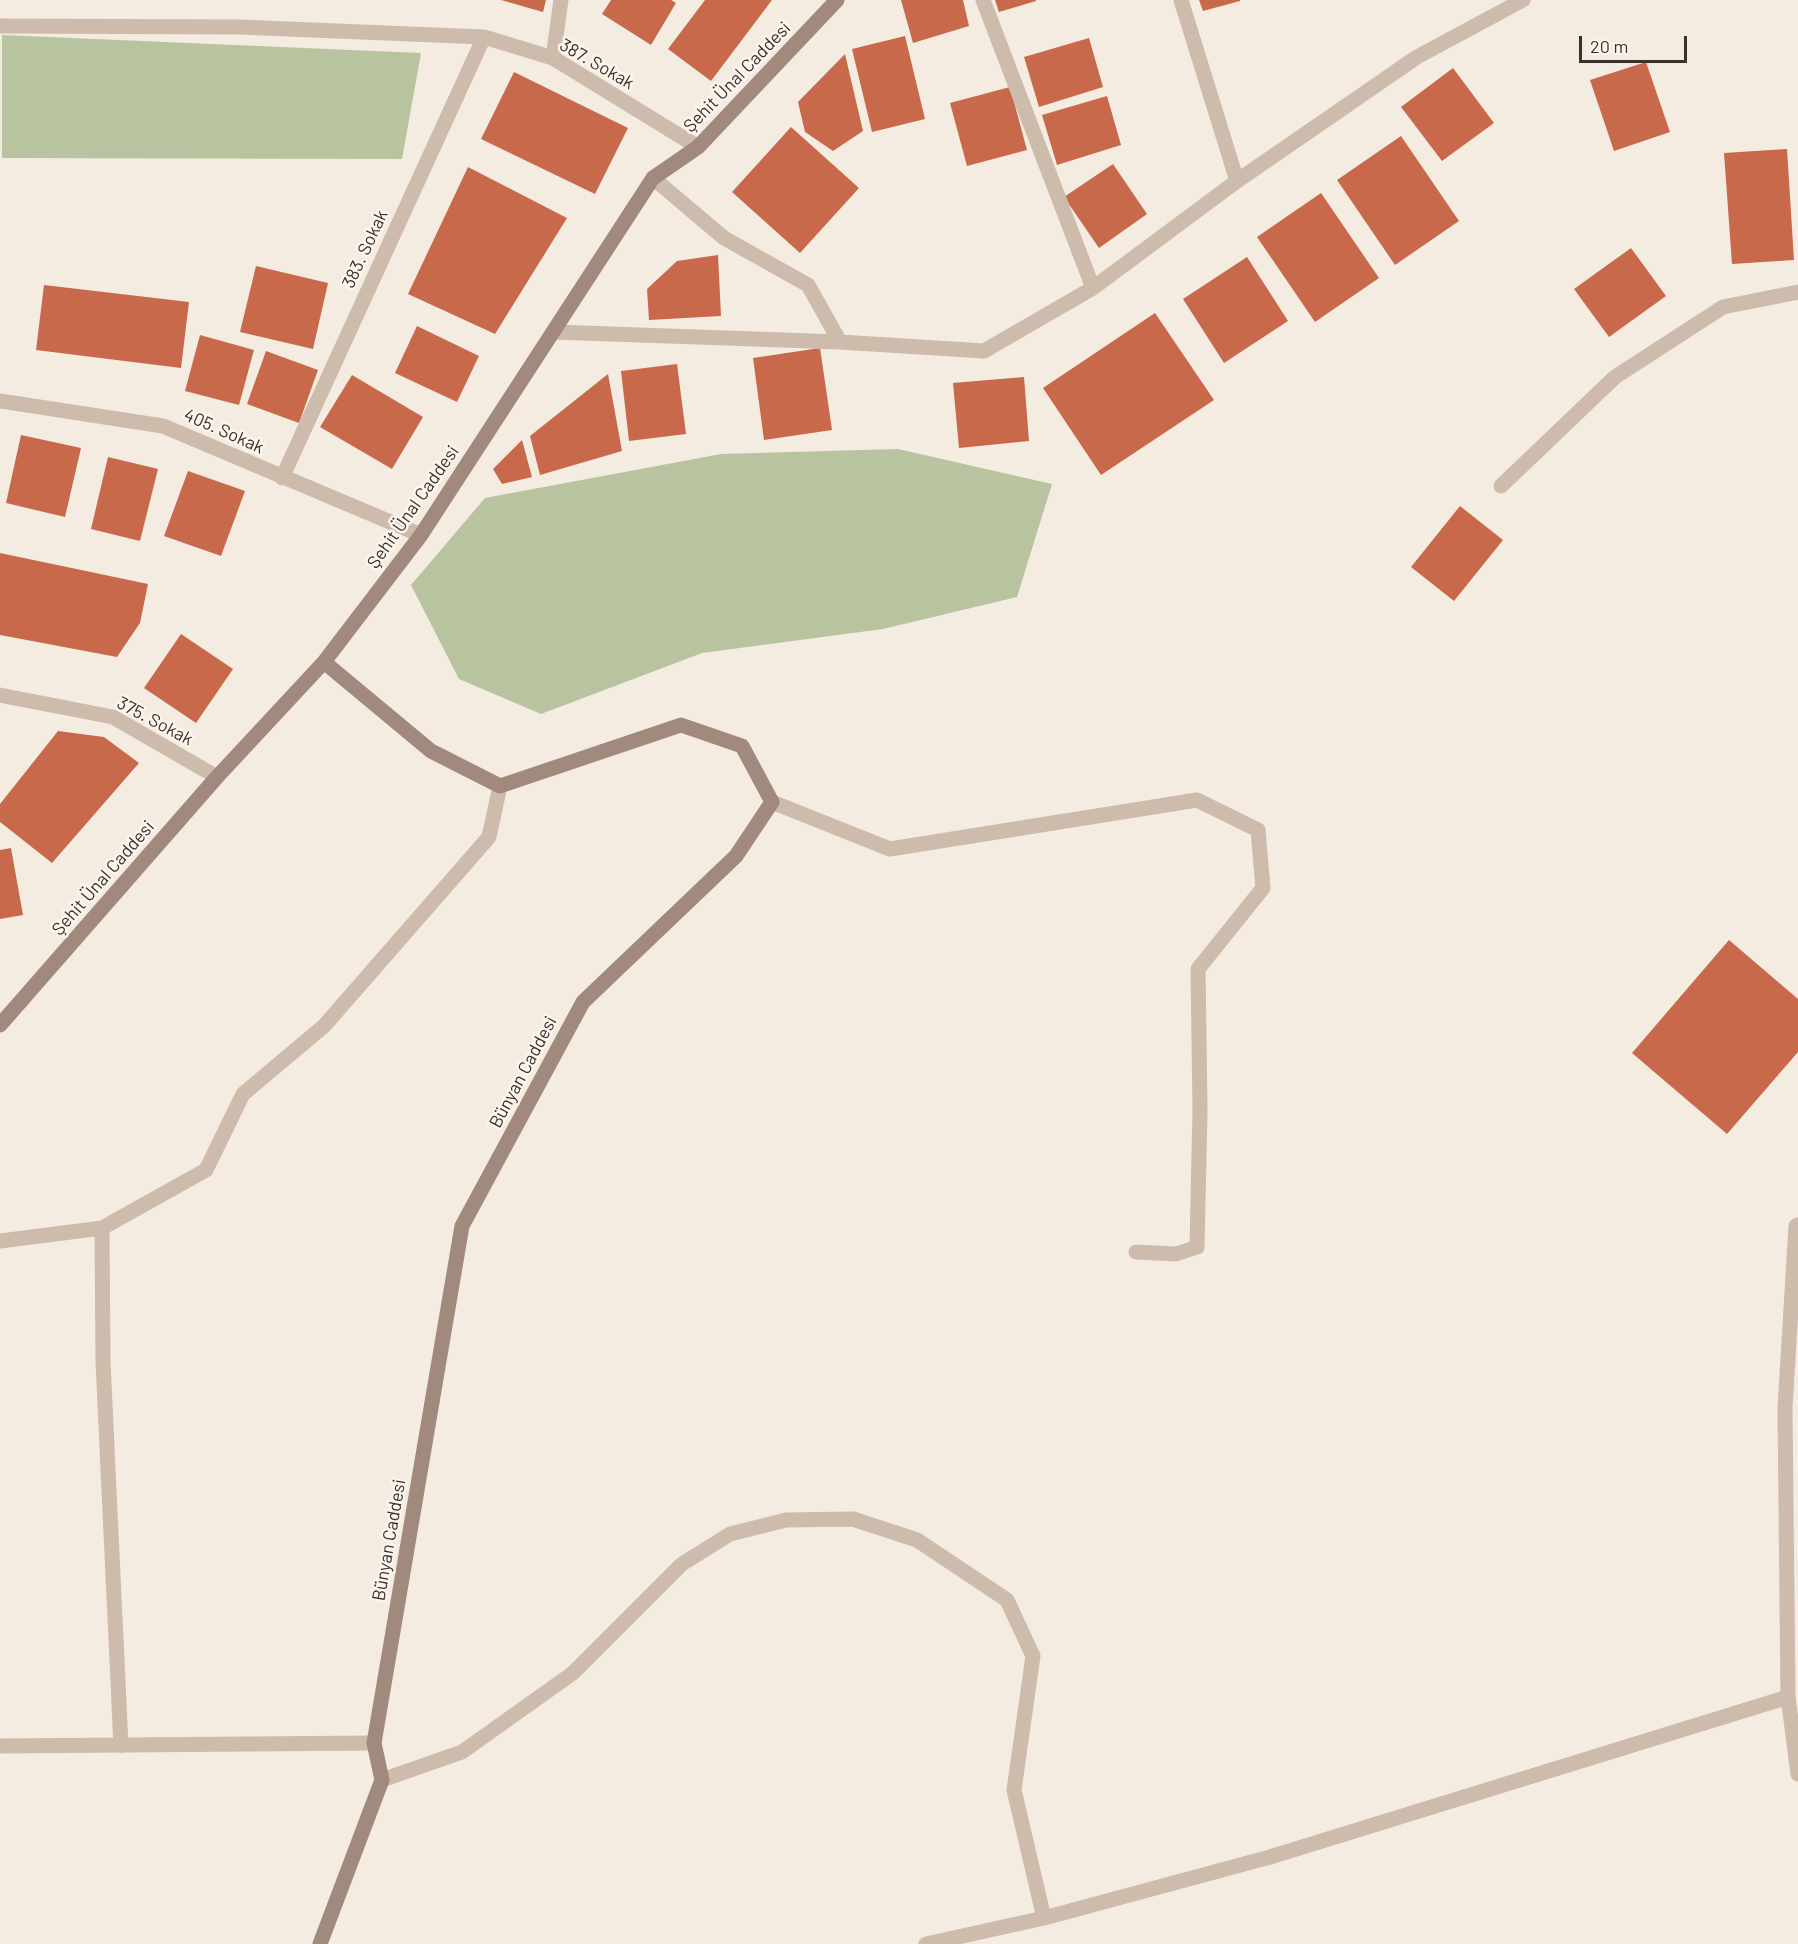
<!DOCTYPE html>
<meta charset="utf-8">
<style>
body{margin:0}
#map{position:relative;width:1798px;height:1944px;overflow:hidden;background:#f4ebe1;font-family:Barlow,sans-serif}
canvas{display:block}
.scale{position:absolute;left:1579px;top:36px;width:108px;height:27px;box-sizing:border-box;border:3px solid #3b302b;border-top:0;padding-left:8px;font-size:18px;line-height:21px;white-space:nowrap;color:#3b302b;-webkit-text-stroke:4px #fbf5ee;paint-order:stroke}
</style>
<div id="map">
<canvas width="1798" height="1944"></canvas>
<div class="scale">20 m</div>
</div>
<script>
const c = document.querySelector('canvas').getContext('2d');
c.lineJoin = 'round';
function paint(path, color) { c.fillStyle = color; c.fill(path, 'evenodd'); }
function strokePath(path, color, width, dash) { c.strokeStyle = color; c.lineWidth = width; c.lineCap = dash ? 'butt' : 'round'; c.setLineDash(dash || []); c.stroke(path); }
function drawText(font, color, halo, rows, align = 'center') {
  c.font = font + ' Barlow,sans-serif'; c.lineWidth = 5; c.setLineDash([]); c.textBaseline = 'middle'; c.strokeStyle = halo; c.fillStyle = color; for (const [text, x, y, turn = 0] of rows) {
    c.save(); c.translate(x, y); c.rotate((+turn || 0) * Math.PI / 180); c.textAlign = isNaN(turn) ? turn : align; if (halo) c.strokeText(text, 0, 0); c.fillText(text, 0, 0); c.restore();
  }
}
const green = new Path2D(`
 M2,35L421,53L402,159L2,158Z
 M898,449L1052,484L1017,597L883,629L702,653L541,714L459,679L411,585L485,498L721,454Z`);
const building = new Path2D(`
 M501,0H546L543,12Z
 M611,0H671L676,3L651,45L602,14Z
 M705,0H772L711,81L668,49Z
 M901,0H963L969,26L913,43Z
 M995,0H1036V1L999,12Z
 M1199,0H1240V1L1203,11Z
 M905,36L925,119L872,132L852,49Z
 M1089,38L1103,87L1039,107L1024,57Z
 M845,54L863,131L833,151L805,132L798,102Z
 M1646,62L1670,132L1614,151L1590,80Z
 M1453,68L1494,123L1442,161L1401,107Z
 M514,72L628,128L595,194L481,139Z
 M1010,87L1027,150L967,166L950,103Z
 M1107,96L1121,145L1057,165L1042,115Z
 M791,127L859,188L800,253L732,192Z
 M1401,136L1459,221L1395,265L1337,180Z
 M1787,149L1794,260L1732,264L1724,153Z
 M1113,164L1147,214L1099,248L1064,197Z
 M468,167L567,218L495,334L408,294Z
 M1321,193L1379,278L1315,322L1257,237Z
 M1631,248L1666,296L1609,337L1574,289Z
 M718,255L721,316L649,320L647,289L677,261Z
 M1247,257L1288,321L1224,363L1183,299Z
 M256,266L328,283L313,349L240,332Z
 M44,285L189,302L181,368L36,350Z
 M1155,313L1214,400L1101,475L1043,388Z
 M417,326L479,356L457,402L395,373Z
 M200,335L254,350L239,405L185,391Z
 M820,348L832,430L764,440L753,358Z
 M266,351L318,370L299,423L247,404Z
 M677,364L686,434L629,441L621,371Z
 M608,374L622,451L540,475L530,436Z
 M352,375L423,417L392,469L320,427Z
 M1024,377L1029,441L959,448L953,383Z
 M21,435L81,448L65,517L6,503Z
 M522,440L532,477L502,484L493,469Z
 M108,457L158,469L140,541L91,529Z
 M188,471L245,491L221,556L164,536Z
 M1460,506L1503,540L1454,601L1411,567Z
 M0,553L148,584L140,623L117,657L0,635Z
 M181,634L233,669L196,723L144,688Z
 M58,731L104,737L139,763L52,863L0,822V804Z
 M11,848L23,915L0,919V850Z
 M1729,940L1798,999V1052L1727,1134L1632,1053Z`);
const street = new Path2D(`
 M983,0L1093,288
 M1181,0L1237,181
 M0,26L239,27L484,37L553,58L698,147
 M553,58L561,0
 M653,178L724,238L808,285L840,342
 M554,332L840,342L984,351L1093,288L1237,181L1417,57L1523,0
 M0,401L163,426L421,535
 M282,478L484,37
 M1501,486L1615,377L1723,307L1798,292
 M0,695L113,717L217,777
 M772,802L890,849L1197,800L1258,830L1263,888L1198,969L1200,1110L1197,1247L1176,1254L1136,1252
 M1798,1225L1796,1226L1785,1408L1788,1697L1798,1774
 M102,1228L206,1170L243,1094L324,1026L489,837L500,786
 M0,1241L102,1228L103,1362L121,1746
 M0,1746L374,1743
 M382,1780L462,1752L573,1673L682,1564L730,1534L786,1520L853,1519L917,1540L1007,1600L1033,1656L1014,1790L1044,1918
 M926,1944L1044,1918L1270,1857L1788,1697`);
const secondary = new Path2D(`
 M0,1025L217,777L324,662L421,535L653,178L698,147L837,0
 M320,1944L382,1780L374,1743L462,1226L583,1002L736,856L772,802L742,746L681,725L500,786L431,751L324,662`);
const streetNames = [
 ["387. Sokak",597,64,30],
 ["Şehit Ünal Caddesi",737,77,-46],
 ["383. Sokak",365,249,-65],
 ["405. Sokak",224,431,24],
 ["Şehit Ünal Caddesi",413,507,-55],
 ["375. Sokak",155,721,28],
 ["Şehit Ünal Caddesi",103,878,-49],
 ["Bünyan Caddesi",523,1072,-62],
 ["Bünyan Caddesi",389,1540,-80]
];
paint(green, '#b8c4a0');
paint(building, '#c8694b');
strokePath(street, '#cdbbac', 15);
strokePath(secondary, '#a18a7d', 15);
drawText('18px', '#3b302b', '#fbf5ee', streetNames);
</script>
